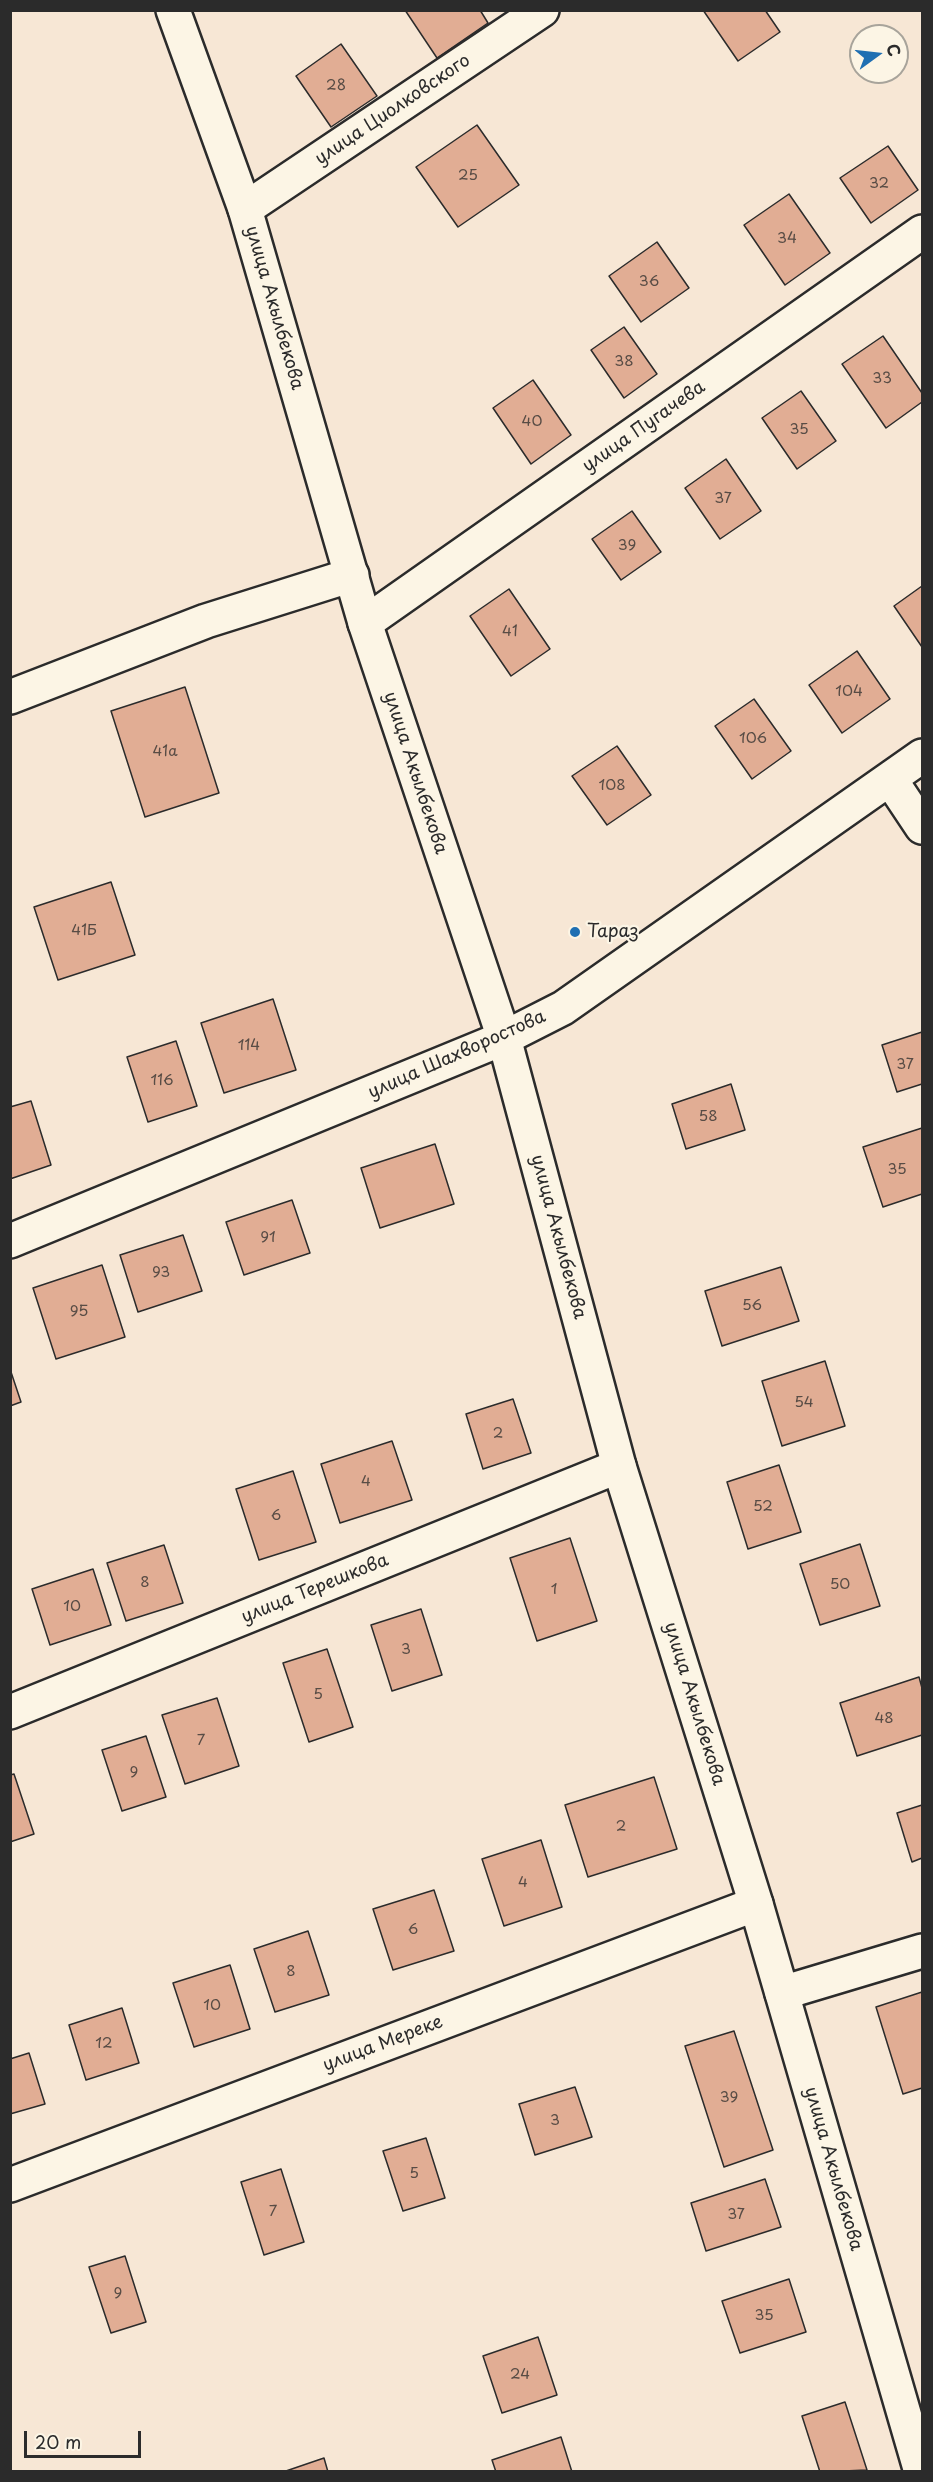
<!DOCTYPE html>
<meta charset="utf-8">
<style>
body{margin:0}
#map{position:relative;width:933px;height:2482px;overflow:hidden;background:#f7e7d5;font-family:"Playpen Sans",sans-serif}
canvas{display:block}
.frame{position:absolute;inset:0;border:12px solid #2b2b2b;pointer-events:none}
.north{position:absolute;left:849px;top:24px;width:60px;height:60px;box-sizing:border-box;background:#fcf5e5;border:2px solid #a8a49b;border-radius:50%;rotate:75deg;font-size:16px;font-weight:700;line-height:24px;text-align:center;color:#2b2b2b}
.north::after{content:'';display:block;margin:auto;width:21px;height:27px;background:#1f6fb2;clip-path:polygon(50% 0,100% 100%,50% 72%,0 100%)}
.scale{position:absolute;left:24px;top:2431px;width:117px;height:27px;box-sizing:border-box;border:3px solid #2b2b2b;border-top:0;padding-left:8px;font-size:18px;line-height:21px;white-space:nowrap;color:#2b2b2b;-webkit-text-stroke:4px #fcf5e5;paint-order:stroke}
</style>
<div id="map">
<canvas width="933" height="2482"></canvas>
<div class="frame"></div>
<div class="north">С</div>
<div class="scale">20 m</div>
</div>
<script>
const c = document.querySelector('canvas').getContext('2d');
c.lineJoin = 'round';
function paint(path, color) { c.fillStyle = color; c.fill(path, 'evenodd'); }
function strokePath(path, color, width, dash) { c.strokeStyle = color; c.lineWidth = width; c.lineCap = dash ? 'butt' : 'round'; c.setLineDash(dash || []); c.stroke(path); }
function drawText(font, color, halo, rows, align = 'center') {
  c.font = font + ' "Playpen Sans",sans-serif'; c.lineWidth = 4.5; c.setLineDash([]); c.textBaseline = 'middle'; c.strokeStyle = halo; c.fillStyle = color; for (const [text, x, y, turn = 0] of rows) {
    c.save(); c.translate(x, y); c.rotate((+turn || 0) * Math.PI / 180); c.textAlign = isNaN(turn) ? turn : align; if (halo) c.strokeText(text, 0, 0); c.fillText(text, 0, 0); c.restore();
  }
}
const building = new Path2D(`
 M405,10H480L488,23L437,58Z
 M703,10H765L780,32L738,61Z
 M341,44L377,96L331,127L296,76Z
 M477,125L519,185L458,227L416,167Z
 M888,146L918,190L871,223L840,178Z
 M789,194L830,253L785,285L744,225Z
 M657,242L689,288L641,322L609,276Z
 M624,327L657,374L624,398L591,350Z
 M883,336L922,393V402L886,428L842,364Z
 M533,380L571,435L531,464L493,408Z
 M801,391L836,441L797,469L762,418Z
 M726,459L761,511L720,539L685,488Z
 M632,511L661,552L621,580L592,539Z
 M922,586V647L894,606Z
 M509,589L550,649L511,676L470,616Z
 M857,651L890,699L842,733L809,685Z
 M185,687L219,793L145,817L111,711Z
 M754,699L791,751L752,779L715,726Z
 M617,746L651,795L607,825L572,776Z
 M111,882L135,955L58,980L34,907Z
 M273,999L296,1070L224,1093L201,1023Z
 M922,1032V1084L897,1092L882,1045Z
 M176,1041L197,1106L148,1122L127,1057Z
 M731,1084L745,1130L686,1149L672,1104Z
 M31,1101L51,1165L10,1179V1107Z
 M922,1128V1194L883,1207L863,1147Z
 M435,1144L454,1204L380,1228L361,1168Z
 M292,1200L310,1253L244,1275L226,1222Z
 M183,1235L202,1291L138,1312L120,1255Z
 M102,1265L125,1337L56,1359L33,1288Z
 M781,1267L799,1321L722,1346L705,1291Z
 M825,1361L845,1426L782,1446L762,1381Z
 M10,1369L21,1402L10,1406Z
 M513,1399L531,1453L483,1469L466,1414Z
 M392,1441L412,1500L340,1523L321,1464Z
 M779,1465L801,1532L748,1549L727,1482Z
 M293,1471L316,1542L259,1560L236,1489Z
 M570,1538L597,1621L537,1641L510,1558Z
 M860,1544L880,1606L820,1625L800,1564Z
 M164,1545L183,1603L126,1621L107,1563Z
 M93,1569L111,1625L50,1645L32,1589Z
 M421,1609L442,1675L392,1691L371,1625Z
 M327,1649L353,1727L309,1742L283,1663Z
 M919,1677L922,1688V1735L857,1756L840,1703Z
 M217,1698L239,1766L185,1784L162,1715Z
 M146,1736L166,1797L122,1811L102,1750Z
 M14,1774L34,1834L10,1842V1775Z
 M654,1777L677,1849L588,1877L565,1805Z
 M922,1805V1858L912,1862L897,1813Z
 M541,1840L562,1907L504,1926L482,1859Z
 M434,1890L454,1951L393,1970L373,1909Z
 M308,1931L329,1995L275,2012L254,1949Z
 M230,1965L250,2029L194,2047L173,1983Z
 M922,1992V2088L903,2094L876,2007Z
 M122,2008L139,2063L86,2080L69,2025Z
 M734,2031L773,2150L724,2167L685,2046Z
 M29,2053L45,2104L10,2114V2059Z
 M575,2087L592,2137L535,2155L519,2104Z
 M426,2138L445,2198L403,2211L383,2151Z
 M281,2169L304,2242L264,2255L241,2182Z
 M765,2179L781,2227L706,2251L691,2203Z
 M125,2256L146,2322L111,2333L89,2267Z
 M789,2279L806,2332L740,2353L722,2301Z
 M538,2337L557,2395L502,2413L483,2356Z
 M845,2402L867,2470L820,2472L802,2416Z
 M561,2437L572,2472H496L492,2460Z
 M324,2458L328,2472H283Z`);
const street = new Path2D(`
 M245,209L542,10
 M365,623L922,232
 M10,697L206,621L352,575
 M890,779L922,827
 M504,1038L563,1008L922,756
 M10,1712L619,1466
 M782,1993L922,1951
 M10,2185L756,1904`);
const secondary = new Path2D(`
 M173,10L245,209L365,623L504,1038L619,1466L756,1904L921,2472
 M10,1241L504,1038`);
const markers = [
 [575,932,6,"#1f6fb2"]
];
const numberNames = [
 ["28",336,86],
 ["25",468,176],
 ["32",879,184],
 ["34",787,239],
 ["36",649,282],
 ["38",624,362],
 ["33",882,379],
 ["40",532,422],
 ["35",799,430],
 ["37",723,499],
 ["39",627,546],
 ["41",510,632],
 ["104",849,692],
 ["106",753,739],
 ["41а",165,752],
 ["108",612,786],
 ["41Б",84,931],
 ["114",249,1046],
 ["37",905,1065],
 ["116",162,1081],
 ["58",708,1117],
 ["35",897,1170],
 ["91",268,1238],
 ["93",161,1273],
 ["56",752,1306],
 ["95",79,1312],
 ["54",804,1403],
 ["2",498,1434],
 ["4",366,1482],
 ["52",763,1507],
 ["6",276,1516],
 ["8",145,1583],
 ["50",840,1585],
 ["1",554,1590],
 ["10",72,1607],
 ["3",406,1650],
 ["5",318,1695],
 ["48",884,1719],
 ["7",201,1741],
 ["9",134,1773],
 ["2",621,1827],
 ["4",523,1883],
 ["6",413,1930],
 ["8",291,1972],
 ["10",212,2006],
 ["12",104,2044],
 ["39",729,2098],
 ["3",555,2121],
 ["5",414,2174],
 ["7",273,2212],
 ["37",736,2215],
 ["9",118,2294],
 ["35",764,2316],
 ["24",520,2375]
];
const streetNames = [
 ["улица Циолковского",393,110,-34],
 ["улица Акылбекова",274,308,74],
 ["улица Пугачева",644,427,-35],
 ["улица Акылбекова",415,773,72],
 ["улица Шахворостова",457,1055,-24],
 ["улица Акылбекова",558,1237,75],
 ["улица Терешкова",315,1589,-22],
 ["улица Акылбекова",694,1704,73],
 ["улица Мереке",383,2044,-21],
 ["улица Акылбекова",833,2169,74]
];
const poiNames = [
 ["Тараз",587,932]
];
paint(building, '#e1ad94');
strokePath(building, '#2b2b2b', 1.5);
strokePath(street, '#2b2b2b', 38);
strokePath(secondary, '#2b2b2b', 38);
strokePath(street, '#fcf5e5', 33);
strokePath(secondary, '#fcf5e5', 33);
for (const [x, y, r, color] of markers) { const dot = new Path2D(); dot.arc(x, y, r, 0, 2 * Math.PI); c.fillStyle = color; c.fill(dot); strokePath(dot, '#fcf5e5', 2); }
drawText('15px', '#584c45', null, numberNames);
drawText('18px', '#2b2b2b', '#fcf5e5', streetNames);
drawText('18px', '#2b2b2b', '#fcf5e5', poiNames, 'left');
</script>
